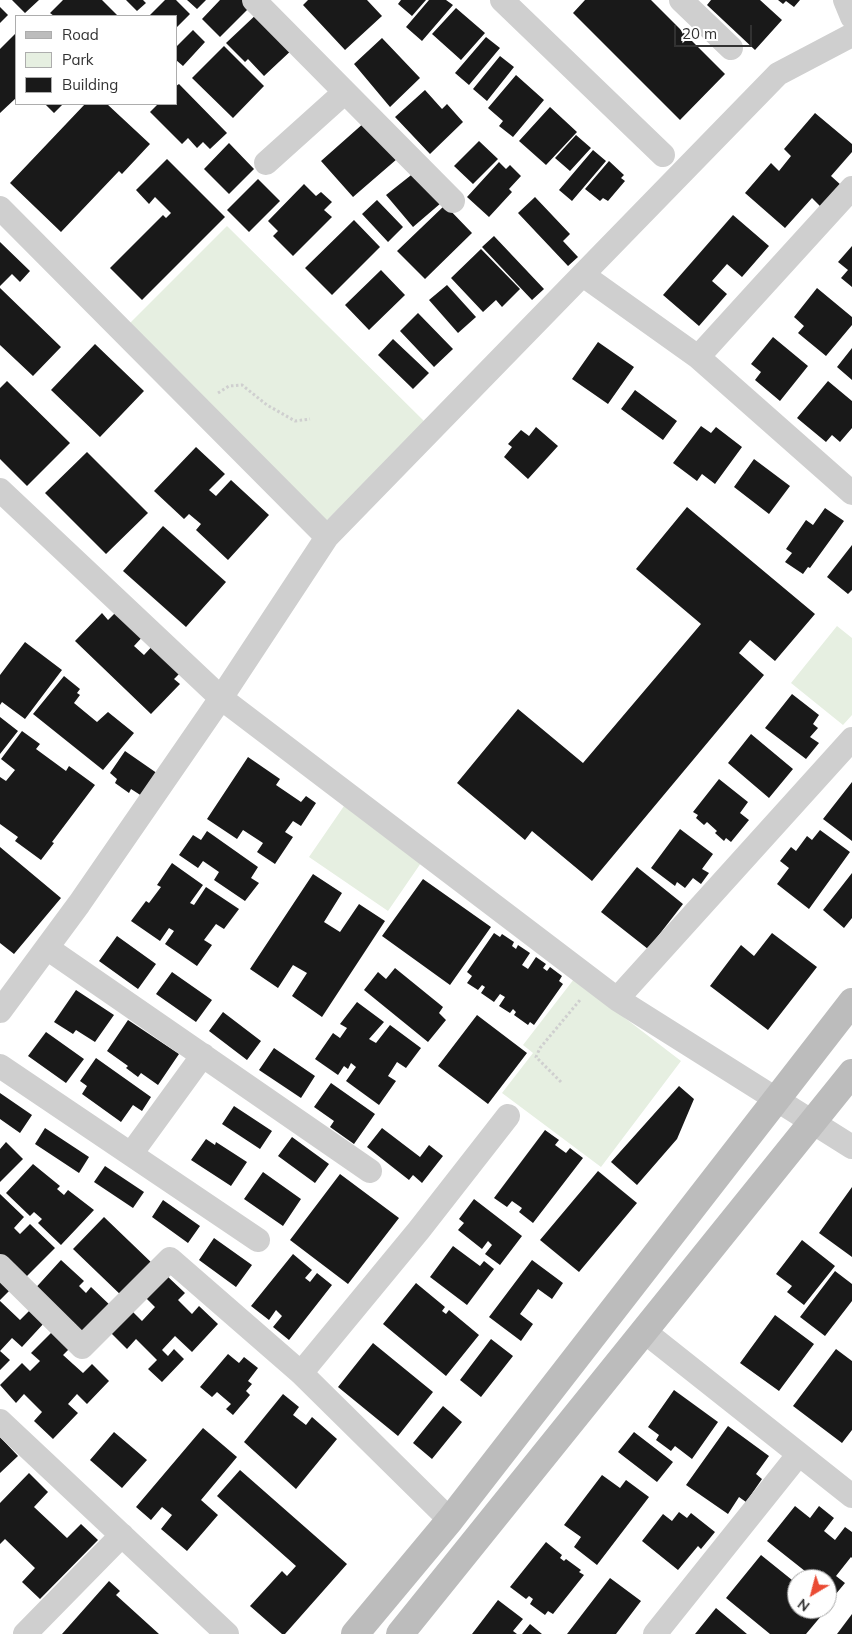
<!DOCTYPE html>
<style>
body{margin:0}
#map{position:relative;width:852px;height:1634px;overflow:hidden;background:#fff;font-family:Mulish,sans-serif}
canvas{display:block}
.legend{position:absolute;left:15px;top:15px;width:162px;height:90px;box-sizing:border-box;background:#fff;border:1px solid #adadad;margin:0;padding:6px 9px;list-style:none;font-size:15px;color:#323232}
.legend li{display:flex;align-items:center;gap:10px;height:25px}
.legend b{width:25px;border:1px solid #adadad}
.north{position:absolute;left:787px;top:1569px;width:50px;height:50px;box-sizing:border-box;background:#fff;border:1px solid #adadad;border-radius:50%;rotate:217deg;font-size:14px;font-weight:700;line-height:20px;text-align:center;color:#323232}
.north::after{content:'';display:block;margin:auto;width:18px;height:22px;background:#ea4b34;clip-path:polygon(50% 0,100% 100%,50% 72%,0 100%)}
.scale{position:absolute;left:674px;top:25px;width:78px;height:22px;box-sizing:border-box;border:2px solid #323232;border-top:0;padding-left:6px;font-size:15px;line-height:18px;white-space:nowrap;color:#323232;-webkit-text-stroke:4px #fff;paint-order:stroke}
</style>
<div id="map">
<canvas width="852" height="1634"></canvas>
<ul class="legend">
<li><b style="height:6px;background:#bcbcbc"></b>Road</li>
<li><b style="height:14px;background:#e6efe1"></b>Park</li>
<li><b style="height:14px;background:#191919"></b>Building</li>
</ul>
<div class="north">N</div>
<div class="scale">20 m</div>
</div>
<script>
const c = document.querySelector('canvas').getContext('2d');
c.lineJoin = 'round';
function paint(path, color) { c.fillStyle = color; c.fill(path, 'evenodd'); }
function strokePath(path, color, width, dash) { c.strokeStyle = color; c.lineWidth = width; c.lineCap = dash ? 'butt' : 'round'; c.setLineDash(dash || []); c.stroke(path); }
const green = new Path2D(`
 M227,226L425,422L326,521L128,325Z
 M837,626L852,638V715L843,725L791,683Z
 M344,806L423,860L388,911L309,857Z
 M574,979L681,1061L601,1167L502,1093L533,1053L523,1045Z`);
const building = new Path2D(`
 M12,0H39L25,13Z
 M63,0H102L118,16H54L50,13Z
 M126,0H143L146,3L137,11Z
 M165,0H176L190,14L176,28V16H149Z
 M187,0H206L197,9Z
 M220,0H246L252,5L220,37L202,19Z
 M308,0H367L382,16L345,50L303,5Z
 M401,0H426L412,16L398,4Z
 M429,0H446L453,5L422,41L406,27Z
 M585,0H651L725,74L680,120L573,13Z
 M711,0H760L782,20L755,50L707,5Z
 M778,0H800L794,7L786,1L783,4Z
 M0,7L8,15L0,23Z
 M456,8L485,33L461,60L432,34Z
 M260,11L295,47L264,76L248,59L245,62L226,43Z
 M193,30L205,42L183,66L176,60V47Z
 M16,33V98L0,113V49Z
 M486,37L500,48L469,85L455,73Z
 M382,38L420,78L390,107L354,64Z
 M224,46L264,86L233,118L192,78Z
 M500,56L514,67L487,101L473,89Z
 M516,75L544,100L513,137L499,126L503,121L488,108Z
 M179,84L227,133L210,149L203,142L197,148L188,138L182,144L150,112L158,104H176V86Z
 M425,90L442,109L447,104L463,122L430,154L395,117Z
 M45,104H63L54,113Z
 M85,104H107L150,144L122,174L119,171L61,232L10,183Z
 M550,107L577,132L546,165L519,141Z
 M815,113L852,144V152L831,176L842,186L822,208L812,198L785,228L745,193L771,163L779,171L791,156L784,149Z
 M365,122L397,159L353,197L321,161Z
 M576,135L591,148L570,171L555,158Z
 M479,141L498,159L473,184L454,166Z
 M229,143L254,169L229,194L204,169Z
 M593,150L606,161L572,201L559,190Z
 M167,159L225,217L142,300L110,268L163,215L166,218L171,213L155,197L149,204L136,190Z
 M609,161L624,175L621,178L625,181L608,201L603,198L600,201L585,189Z
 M499,162L506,169L510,165L521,176L509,189L512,192L489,217L467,197Z
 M415,172L441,203L413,227L386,195Z
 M258,179L280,201L249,232L227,210Z
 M304,184L316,196L321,192L332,202L324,210L332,217L293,256L273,236L278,231L268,221Z
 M535,197L570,234L563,241L578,257L568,266L518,213Z
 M377,200L403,227L388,242L362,214Z
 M445,205L472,233L425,279L397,251Z
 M733,215L769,246L742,277L727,264L712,281L727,294L699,326L663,295Z
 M354,220L380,247L332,295L305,268Z
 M494,236L544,289L532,300L482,247Z
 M0,242L30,271L20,282L12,274L0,286Z
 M852,246V287L841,278L848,270L838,262Z
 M481,249L520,289L502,307L496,300L483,312L451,278Z
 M381,270L405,295L369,330L345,305Z
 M447,285L476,317L458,333L429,300Z
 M0,288L61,347L33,376L0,345Z
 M817,288L852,317V325L826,356L798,333L804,326L794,317Z
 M418,313L453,349L434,367L400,331Z
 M773,337L808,366L780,401L755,380L761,372L751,364Z
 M393,339L429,373L413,389L378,355Z
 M598,342L634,367L608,404L572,379Z
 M95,344L144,391L100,437L51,390Z
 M852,348V380L837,367Z
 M7,381L70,443L27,486L0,459V388Z
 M828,381L852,401V428L840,442L832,435L826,442L797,418Z
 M635,390L677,421L663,440L621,409Z
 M701,426L711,433L716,427L742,447L715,484L702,474L697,481L673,463Z
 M536,427L558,446L528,479L504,457L512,447L508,444L521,430L529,436Z
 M196,447L225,474L209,490L216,496L231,480L269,515L228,560L196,530L201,524L189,514L184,519L154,491Z
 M87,452L148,513L106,554L45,493Z
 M754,459L790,486L769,514L734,487Z
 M687,507L815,614L775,661L750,640L739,653L764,675L592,881L532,831L525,840L457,783L518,709L583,763L701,624L636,569Z
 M825,508L844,521L810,568L808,567L803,574L785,562L792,553L786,549L806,520L813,525Z
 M163,526L226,582L186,627L123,571Z
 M852,545V590L848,594L827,577Z
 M120,608L146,633L134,646L144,655L156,642L184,669L174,679L180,684L151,714L75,641L102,613L108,620Z
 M25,642L62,670L25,719L2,702L0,705V675Z
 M64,676L80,689L77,693L80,695L74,703L97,722L108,712L134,733L103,770L33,714Z
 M792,694L819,715L813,724L818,728L810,737L819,743L806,759L765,728Z
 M0,717L18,731L0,754Z
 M22,731L40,744L36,749L66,771L69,766L95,785L52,842L54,843L41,860L15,841L18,837L0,824V777L6,781L15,770L1,759Z
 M751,734L793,769L769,798L728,763Z
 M125,751L161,776L145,798L131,789L129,793L115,783L117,779L110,773Z
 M248,757L280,779L276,785L301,802L306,796L316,803L301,826L293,821L285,832L293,837L275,864L257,852L263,843L243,830L237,839L207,819Z
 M719,779L748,802L740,813L749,820L731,842L726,838L724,841L715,833L717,831L707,822L704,825L696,818L698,815L693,812Z
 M852,782V841L823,819Z
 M680,829L713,854L702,869L709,873L701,884L693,878L685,888L677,882L675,886L651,868Z
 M820,830L850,852L809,909L777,884L789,868L780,861L791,847L796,851L807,836L812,840Z
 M207,831L258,867L251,878L259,883L245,901L214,880L219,872L203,861L198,868L179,855L193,835L201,840Z
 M0,847L61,898L14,954L0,943Z
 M172,863L203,885L190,903L194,905L206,887L239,909L224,929L216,924L204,940L212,945L197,966L165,944L174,931L169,928L160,941L131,921L146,901L149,903L161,887L157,885Z
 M637,867L683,904L648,949L601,912Z
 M852,873V918L844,928L823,910Z
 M313,874L342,893L324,922L340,932L359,904L385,921L322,1017L292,996L307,973L293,965L278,988L250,969Z
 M423,879L491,927L450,985L382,936Z
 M494,933L500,937L502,934L514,942L512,946L516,949L518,945L530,953L522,965L528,969L536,957L546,964L543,968L547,971L550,967L562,976L559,981L563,984L534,1025L530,1022L528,1025L514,1015L516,1012L513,1009L510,1013L499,1006L505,997L500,994L494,1002L481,993L485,987L482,985L478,990L467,983L472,976L467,972Z
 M772,933L817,967L768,1030L710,986L741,945L754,956Z
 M117,936L156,964L138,989L99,961Z
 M395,968L443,1007L439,1013L446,1020L428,1042L364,990L378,972L386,979Z
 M172,972L212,1000L196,1022L156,994Z
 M76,990L114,1015L95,1042L76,1030L73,1034L54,1022Z
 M357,1002L384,1022L369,1039L376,1043L390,1025L421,1048L406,1068L397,1062L388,1076L396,1081L379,1105L346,1081L356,1067L351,1063L348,1069L344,1066L338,1075L315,1059L333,1033L340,1038L347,1028L340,1024Z
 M223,1012L261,1041L247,1060L209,1031Z
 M477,1015L527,1053L488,1104L438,1066Z
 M128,1020L179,1054L158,1085L141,1073L138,1077L126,1068L128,1066L107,1051Z
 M46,1032L84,1059L66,1083L28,1056Z
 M274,1048L315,1076L301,1098L259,1070Z
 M96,1058L151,1097L142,1111L133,1105L121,1122L82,1094L87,1086L80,1081Z
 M331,1083L375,1114L354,1144L330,1127L334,1121L314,1107Z
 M679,1086L694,1099L677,1139L637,1185L611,1162Z
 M0,1093L32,1115L20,1133L0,1119Z
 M234,1106L272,1131L260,1149L222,1124Z
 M45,1128L89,1157L79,1173L35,1144Z
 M382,1128L420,1157L429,1145L443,1156L422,1183L413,1175L409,1180L367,1147Z
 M545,1130L559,1140L555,1145L566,1153L570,1148L583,1158L533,1223L519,1212L522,1208L512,1201L507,1207L494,1198Z
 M292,1137L329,1164L315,1183L278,1156Z
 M206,1139L215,1145L216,1142L247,1162L231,1186L191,1160Z
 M6,1142L23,1159L0,1182V1149Z
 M33,1164L60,1186L57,1189L64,1195L68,1190L94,1210L61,1245L38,1223L42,1219L34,1212L30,1216L6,1193Z
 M105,1166L144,1192L133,1208L94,1182Z
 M598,1171L637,1203L579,1272L540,1240Z
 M263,1172L301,1199L283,1226L244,1199Z
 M340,1174L399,1218L348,1284L290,1240Z
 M852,1187V1257L819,1233Z
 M0,1194L24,1217L14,1228L20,1234L30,1224L55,1248L22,1281L0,1259Z
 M474,1199L522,1236L500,1265L485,1254L492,1245L488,1241L482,1249L458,1230L464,1223L459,1219Z
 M163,1200L200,1226L188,1243L152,1217Z
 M104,1217L155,1266L124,1298L73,1249Z
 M214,1238L252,1265L236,1287L199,1260Z
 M802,1240L835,1266L804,1305L787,1292L792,1286L776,1274Z
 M453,1246L480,1266L484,1261L494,1269L467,1305L430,1277Z
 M293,1254L312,1270L305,1278L310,1282L317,1273L332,1285L289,1340L273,1327L282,1316L276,1310L269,1320L251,1306Z
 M61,1260L84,1281L79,1286L86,1293L91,1287L113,1308L82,1341L31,1293Z
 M532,1260L563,1283L552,1299L538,1289L520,1314L533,1324L521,1341L489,1317Z
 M835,1271L852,1284V1301L825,1336L800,1317Z
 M166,1275L185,1293L178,1300L192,1314L199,1306L218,1324L192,1352L175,1336L162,1350L168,1356L174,1349L184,1359L162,1382L148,1369L157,1360L136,1339L127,1349L111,1333L132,1311L142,1321L155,1307L145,1297Z
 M0,1280L10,1290L0,1300Z
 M416,1283L445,1307L442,1311L446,1314L449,1310L479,1335L446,1376L383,1324Z
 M0,1301L20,1320L31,1309L45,1322L22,1347L12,1338L0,1351L10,1360L0,1370Z
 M775,1315L814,1344L779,1391L740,1363Z
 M55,1329L72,1346L63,1355L83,1373L92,1364L109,1381L87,1404L77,1394L68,1404L78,1413L53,1439L34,1421L42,1412L24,1394L16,1403L0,1385L22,1363L30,1371L40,1361L31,1353Z
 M491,1339L513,1356L481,1397L460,1380Z
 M373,1343L433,1392L398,1436L338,1387Z
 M836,1349L852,1361V1430L842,1443L793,1406Z
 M228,1354L239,1363L244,1357L258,1368L248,1381L252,1384L246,1391L250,1395L233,1415L226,1409L231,1404L217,1392L212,1397L200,1387Z
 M674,1390L718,1422L692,1459L675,1446L671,1451L656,1440L659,1435L648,1427Z
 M283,1394L299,1407L293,1415L306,1425L312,1417L337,1439L296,1489L244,1442Z
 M443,1406L462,1422L432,1459L413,1443Z
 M728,1426L769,1456L756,1474L762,1479L746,1502L739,1497L728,1514L686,1485Z
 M203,1428L237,1457L201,1500L218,1515L187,1551L161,1529L172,1515L162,1507L151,1520L136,1507Z
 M114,1432L147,1460L122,1488L90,1460Z
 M634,1432L673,1462L657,1482L618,1452Z
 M0,1437L18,1456L0,1473Z
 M240,1470L347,1564L285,1634H282L250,1606L282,1571L287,1576L296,1566L217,1496Z
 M29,1473L48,1492L34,1507L67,1538L81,1524L98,1540L40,1599L22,1582L35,1568L5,1539L0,1544V1503Z
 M602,1475L620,1488L626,1480L649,1497L597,1565L574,1547L581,1537L564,1525Z
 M795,1506L810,1518L819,1506L834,1518L824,1531L835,1540L845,1527L852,1532V1558L851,1557L836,1576L845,1583L835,1595L827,1588V1579H815L767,1541Z
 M679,1512L687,1518L691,1513L715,1532L701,1549L698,1546L678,1570L642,1541L663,1514L672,1521Z
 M546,1542L562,1555L560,1558L564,1561L566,1559L581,1570L579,1572L584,1575L553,1614L548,1611L545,1615L530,1604L533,1599L529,1596L526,1599L510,1587Z
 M761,1555L797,1584V1609H827L806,1634H770L726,1598Z
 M610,1578L641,1601L616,1634H567Z
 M109,1581L120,1591L116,1595L159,1634H62Z
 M498,1600L523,1619L513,1631L517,1634H472Z
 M716,1608L747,1634H695Z
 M852,1614V1634H837Z
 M530,1624L542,1634H522Z`);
const path = new Path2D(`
 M218,393L229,386L242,385L267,405L295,421L310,419
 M561,1082L536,1057L540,1048L580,1000`);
const street = new Path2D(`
 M254,0L453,201
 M502,0L663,155
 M681,0L731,48
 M845,0L852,17
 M266,163L345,92
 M0,208L327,537
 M583,275L698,357L852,493
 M698,357L852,188
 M0,490L221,698L617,999L852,1147
 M47,948L370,1171
 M617,999L852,739
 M0,1011L79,904L221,698L327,537L778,74L852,35
 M0,1066L258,1240
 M131,1154L203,1055
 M0,1266L82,1347L170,1259L301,1373L450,1520
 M645,1332L852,1496
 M301,1373L419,1230L508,1116
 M0,1421L227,1634
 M25,1634L122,1535
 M655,1634L799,1454`);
const secondary = new Path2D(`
 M355,1634L450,1520L852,1002
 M400,1634L852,1073`);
paint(green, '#e6efe1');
paint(building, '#191919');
strokePath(path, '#cfcfcf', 3, [2.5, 2.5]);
strokePath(street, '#cfcfcf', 24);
strokePath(secondary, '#bcbcbc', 28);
</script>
